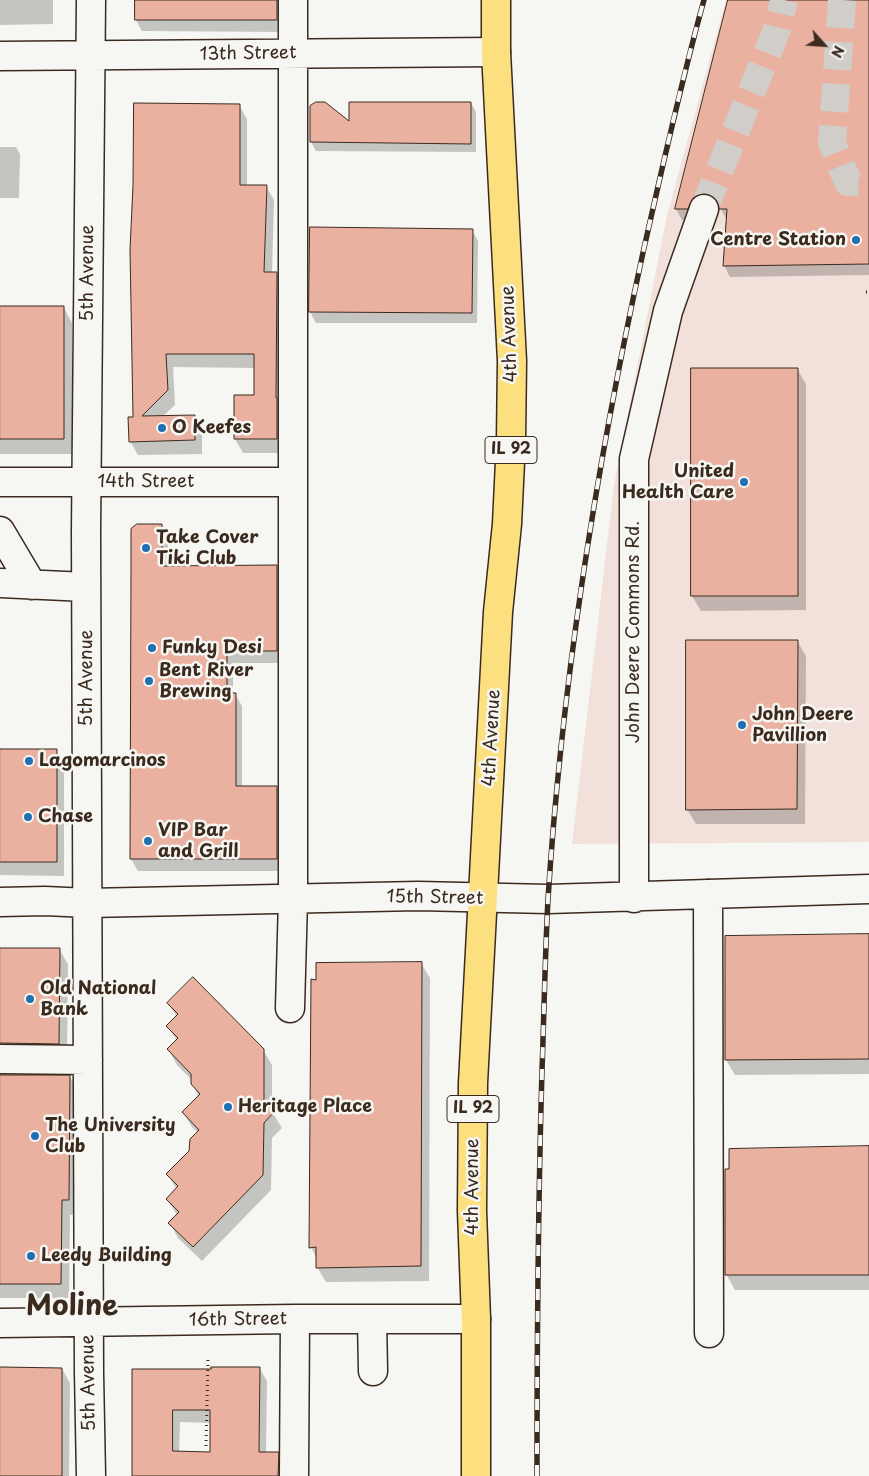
<!DOCTYPE html>
<style>
body{margin:0}
#map{position:relative;width:869px;height:1476px;overflow:hidden;background:#f6f6f2;font-family:"Playpen Sans",sans-serif}
canvas{display:block}
.north{position:absolute;left:799px;top:20px;width:50px;height:50px;-webkit-text-stroke:4px #f6f6f2;paint-order:stroke;rotate:116deg;font-size:14px;font-weight:700;line-height:20px;text-align:center;color:#3b2a1e}
.north::after{content:'';display:block;margin:auto;width:18px;height:22px;background:#3b2a1e;clip-path:polygon(50% 0,100% 100%,50% 72%,0 100%)}
</style>
<div id="map">
<canvas width="869" height="1476"></canvas>
<div class="north">N</div>
</div>
<script>
const c = document.querySelector('canvas').getContext('2d');
c.lineJoin = 'round';
function paint(path, color) { c.fillStyle = color; c.fill(path, 'evenodd'); }
function strokePath(path, color, width, dash) { c.strokeStyle = color; c.lineWidth = width; c.lineCap = dash ? 'butt' : 'round'; c.setLineDash(dash || []); c.stroke(path); }
function drawText(font, color, halo, rows, align = 'center') {
  c.font = font + ' "Playpen Sans",sans-serif'; c.lineWidth = 5; c.setLineDash([]); c.textBaseline = 'middle'; c.strokeStyle = halo; c.fillStyle = color; for (const [text, x, y, turn = 0] of rows) {
    c.save(); c.translate(x, y); c.rotate((+turn || 0) * Math.PI / 180); c.textAlign = isNaN(turn) ? turn : align; if (halo) c.strokeText(text, 0, 0); c.fillText(text, 0, 0); c.restore();
  }
}
const built = new Path2D(`
 M726,0H869V842L572,844L614,485L667,215Z`);
const shadow = new Path2D(`
 M0,0H53V24L0,25Z
 M136,0H289L283,32L142,31L136,20Z
 M729,0H869V275L730,277L724,265L727,220L720,208L716,205L694,220H682L676,209Z
 M471,103L476,112V152L316,151L311,142L350,124Z
 M239,105L247,119V186H266L274,200L272,273H277L285,287V453H243L235,439L256,396V368L173,367L175,405L162,417H194L202,430V454L138,455L130,441L135,418Z
 M0,147H16L20,154L19,198H0Z
 M472,230L478,241L477,323H316L310,312Z
 M0,307L64,308L72,323V454H0Z
 M797,369L806,384V610L701,611L692,596Z
 M161,525L168,537V567H277L284,579V663H233V694H235L242,706V788H277L284,800V871H138L131,859L133,530Z
 M797,641L806,656L805,824H696L687,809Z
 M0,750H56L64,764V876L0,875Z
 M869,936V1074L735,1075L726,1060Z
 M0,949H59L68,964L67,1059L0,1061Z
 M421,963L430,978L429,1281L326,1282L317,1267V1259L311,1247Z
 M168,1003L263,1050L272,1065V1112L282,1128L272,1138L271,1190L202,1261L178,1238L170,1223L177,1215L167,1199L177,1190L168,1175L190,1151L198,1133L192,1127L183,1112L199,1097L192,1083V1080L177,1065L169,1050L177,1041L168,1026L177,1017Z
 M0,1076L70,1077L78,1091L77,1214L70,1215L69,1298H0Z
 M869,1148V1290H735L726,1274Z
 M0,1369H62L70,1383L69,1476H0Z
 M260,1369L267,1381L266,1453H278L285,1466V1476H133L134,1370ZM180,1422L212,1423V1453H179Z`);
const building = new Path2D(`
 M135,0H277V20H135Z
 M728,0H869V264L723,266L727,209H719L716,199L709,194H702L694,197L688,209H675Z
 M316,102H325L349,121V102H471V144L310,142V106Z
 M134,103L240,104V185H267L264,272H277L276,398H277V439H234V395H254V354H166L168,390L142,416L195,415V440L129,442L128,417H133L130,250L133,185Z
 M310,227L473,229L472,313L309,312Z
 M0,306H64V439H0Z
 M691,368H798V596H691Z
 M137,524H162V566L277,565V651H227V693H236V786H277V859H130L131,566V529Z
 M686,640H798L797,809L686,810Z
 M0,749H57V862H0Z
 M869,934V1059L725,1060V936Z
 M0,948H60L59,1044L0,1043Z
 M422,962L421,1266L316,1268V1247L309,1248L311,979L316,980V963Z
 M193,977L264,1049V1102L274,1112L264,1123L263,1175L193,1247L168,1223L179,1212L166,1199L178,1186L166,1174L189,1151L190,1139L199,1130L182,1112L200,1094L191,1084V1074L167,1049L178,1038L166,1026L178,1014L167,1003Z
 M0,1075H70L69,1200H62L61,1284H0Z
 M869,1146V1275H725V1169H729V1149Z
 M0,1367L62,1368V1476H0Z
 M211,1367H260L259,1452H279L278,1476H132V1369H211ZM173,1410H210V1452L173,1451Z`);
const minorTunnel = new Path2D(`
 M842,0L832,143L848,182H869
 M704,209L777,29L784,0`);
const path = new Path2D(`
 M866,292H869
 M206,1446L208,1359`);
const minor = new Path2D(`
 M91,0L86,532L89,1373L91,1476
 M0,56L496,52
 M0,482H293
 M0,531L32,585
 M0,583L86,587
 M708,894L709,1333
 M634,898V459L668,311L704,209
 M0,902L45,901L88,903L418,896L548,899L869,889
 M290,1008L293,899V0
 M0,1059L88,1060
 M372,1319L373,1371
 M0,1323L295,1319H476
 M294,1476L295,1319`);
const major = new Path2D(`
 M476,1476V1319L472,1211L473,1083L498,612L507,524L511,441L512,361L496,52V0`);
const rail = new Path2D(`
 M537,1476C537,1341 538,1206 542,1071C544,1014 545,957 548,899C562,680 597,462 644,248C663,165 681,82 704,0`);
const markers = [
 [856,240,5,"#1f6fb2"],
 [162,428,5,"#1f6fb2"],
 [744,482,5,"#1f6fb2"],
 [146,548,5,"#1f6fb2"],
 [152,648,5,"#1f6fb2"],
 [149,681,5,"#1f6fb2"],
 [742,725,5,"#1f6fb2"],
 [29,761,5,"#1f6fb2"],
 [28,817,5,"#1f6fb2"],
 [148,841,5,"#1f6fb2"],
 [30,999,5,"#1f6fb2"],
 [228,1107,5,"#1f6fb2"],
 [35,1136,5,"#1f6fb2"],
 [31,1256,5,"#1f6fb2"]
];
const shields = [
 [511,450,52],
 [473,1109,52]
];
const shieldNames = [
 ["IL 92",511,450],
 ["IL 92",473,1109]
];
const streetNames = [
 ["13th Street",248,54,-1],
 ["5th Avenue",88,273,-90],
 ["4th Avenue",510,334,-92],
 ["14th Street",146,482],
 ["John Deere Commons Rd.",634,632,-90],
 ["5th Avenue",87,678,-90],
 ["4th Avenue",492,738,-87],
 ["15th Street",435,898,1],
 ["4th Avenue",473,1187,-90],
 ["16th Street",238,1320,-1],
 ["5th Avenue",89,1383,-91]
];
const poiNames = [
 ["Centre Station",846,240,"right"],
 ["O Keefes",172,428],
 ["United",734,472,"right"],
 ["Health Care",734,493,"right"],
 ["Take Cover",156,538],
 ["Tiki Club",156,559],
 ["Funky Desi",162,648],
 ["Bent River",159,671],
 ["Brewing",159,692],
 ["John Deere",752,715],
 ["Pavillion",752,736],
 ["Lagomarcinos",39,761],
 ["Chase",38,817],
 ["VIP Bar",158,831],
 ["and Grill",158,852],
 ["Old National",40,989],
 ["Bank",40,1010],
 ["Heritage Place",238,1107],
 ["The University",45,1126],
 ["Club",45,1147],
 ["Leedy Building",41,1256]
];
const townNames = [
 ["Moline",72,1307]
];
paint(built, '#f2e1da');
paint(shadow, '#0003');
paint(building, '#eab1a1');
strokePath(building, '#3b2a1e', 1);
strokePath(minorTunnel, '#d1cdc8', 28, [28, 14]);
strokePath(minor, '#3b2a1e', 31);
strokePath(major, '#3b2a1e', 31);
strokePath(path, '#3b2a1e', 3, [1, 4]);
strokePath(minor, '#f6f6f2', 28);
strokePath(major, '#fce080', 28);
strokePath(rail, '#3b2a1e', 5.5);
strokePath(rail, '#f6f6f2', 4, [11]);
for (const [x, y, r, color] of markers) { const dot = new Path2D(); dot.arc(x, y, r, 0, 2 * Math.PI); c.fillStyle = color; c.fill(dot); strokePath(dot, '#f6f6f2', 2); }
for (const [x, y, w] of shields) { const box = new Path2D(); box.roundRect(x - w / 2, y - 13.5, w, 27, 4); c.fillStyle = '#f6f6f2'; c.fill(box); strokePath(box, '#3b2a1e', 1); }
drawText('bold 16px', '#3b2a1e', null, shieldNames);
drawText('18px', '#3b2a1e', '#f6f6f2', streetNames);
drawText('bold 18px', '#3b2a1e', '#f6f6f2', poiNames, 'left');
drawText('bold 28px', '#3b2a1e', '#f6f6f2', townNames);
</script>
